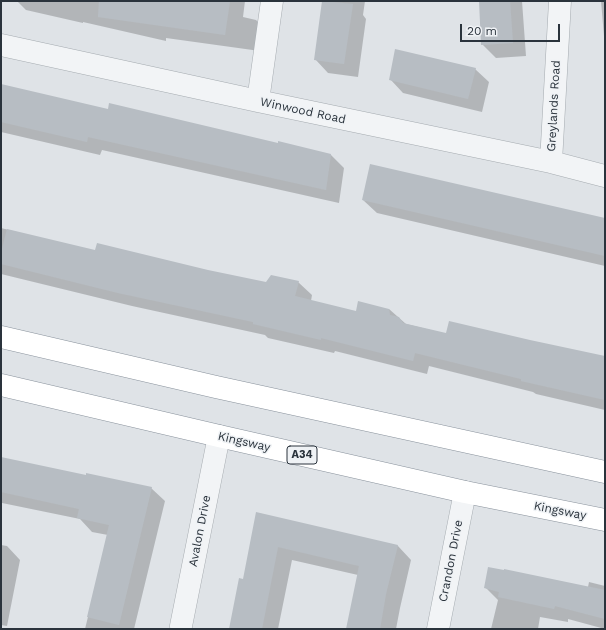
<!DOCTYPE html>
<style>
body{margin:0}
#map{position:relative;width:606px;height:630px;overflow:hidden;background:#dfe3e7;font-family:"Work Sans",sans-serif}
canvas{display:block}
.frame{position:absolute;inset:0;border:2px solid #2a333c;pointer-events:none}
.scale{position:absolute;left:460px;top:24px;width:100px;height:18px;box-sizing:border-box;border:2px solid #2a333c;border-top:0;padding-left:5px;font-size:12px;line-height:14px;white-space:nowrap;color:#2a333c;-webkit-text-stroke:3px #eff2f5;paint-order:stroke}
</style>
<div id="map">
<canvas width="606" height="630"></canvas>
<div class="frame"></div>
<div class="scale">20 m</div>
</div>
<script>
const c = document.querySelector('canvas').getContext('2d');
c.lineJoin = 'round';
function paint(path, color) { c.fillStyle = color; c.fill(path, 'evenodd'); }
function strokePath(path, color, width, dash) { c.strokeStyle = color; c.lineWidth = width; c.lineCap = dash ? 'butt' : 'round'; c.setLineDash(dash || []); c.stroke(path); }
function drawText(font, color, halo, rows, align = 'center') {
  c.font = font + ' "Work Sans",sans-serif'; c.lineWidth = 3; c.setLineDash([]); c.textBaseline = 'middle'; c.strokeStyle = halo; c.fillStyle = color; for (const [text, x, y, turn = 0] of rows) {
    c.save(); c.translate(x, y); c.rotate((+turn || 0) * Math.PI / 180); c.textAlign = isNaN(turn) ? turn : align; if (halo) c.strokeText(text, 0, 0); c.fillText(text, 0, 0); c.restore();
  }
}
const shadow = new Path2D(`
 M17,1H245L243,17L256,20L270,34L267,52L166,38V41L83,22V23L26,10Z
 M323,1H365L363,15L366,19L358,77L328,73L315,59Z
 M480,1H522L526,56L496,58L482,44Z
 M601,1H605V48Z
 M475,69L489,82L482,112L403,93L390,79Z
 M1,85L108,110L331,155L344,168L339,203L102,150L100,155L1,132Z
 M363,200L605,222V266L377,213Z
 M1,228L96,252L208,271L266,283L298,282L312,295L311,301L357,312L389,309L406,324L447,334L605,357V410L536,394L533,392L429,366L427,374L335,351L334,353L268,338L265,335L132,306L1,274Z
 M1,458L87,476L151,488L165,501L134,629H85L108,535L92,532L80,519L2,503L1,501Z
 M257,513L398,546L411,560L400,608L396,629H347L358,575L292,560L278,629H230L244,580Z
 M1,545L7,546L20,560L7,626L1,625Z
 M589,582L605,586V629L568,619V622L540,617L538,629H491L498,600L485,587H588Z`);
const building = new Path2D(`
 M99,1H230L225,35L98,17Z
 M322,1L353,4L344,64L314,60Z
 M479,1H510L513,43L481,45Z
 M395,49L476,68L468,99L389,80Z
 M1,84L108,109L109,103L278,143V141L331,154L326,190L88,137L87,142L1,122Z
 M370,164L605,218V256L362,200Z
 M7,229L95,250L97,243L208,270L266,282L271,275L299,281L295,296L356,311L358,301L389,309L390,315L399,317L403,323L446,333L449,321L530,340L605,356V400L521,381V379L415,353L413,361L321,338V340L253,324V322L118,293L1,264V253Z
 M1,457L86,475V473L152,487L119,625L87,617L109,525L77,518L79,509L1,492Z
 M256,512L398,545L386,594L380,629H346L359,566L278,547L262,629H229L239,578L243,579Z
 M488,567L504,570V569L605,590V619L555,606L554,609L498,597L499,592L484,588Z`);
const minor = new Path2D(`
 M1,45L258,101L551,162L605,176
 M258,101L272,1
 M551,162L560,1
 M181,626L219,436
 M438,629L465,492`);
const trunk = new Path2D(`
 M1,337L216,387L605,472
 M1,385L219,436L465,492L605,520`);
const shields = [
 [302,455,30]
];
const shieldNames = [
 ["A34",302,455]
];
const streetNames = [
 ["Greylands Road",554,106,-87],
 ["Winwood Road",303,111,12],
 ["Kingsway",244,442,13],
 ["Kingsway",560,511,11],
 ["Avalon Drive",200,531,-79],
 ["Crandon Drive",451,561,-79]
];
paint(shadow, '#0003');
paint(building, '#b7bdc3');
strokePath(minor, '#a5abb0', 23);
strokePath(trunk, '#89929c', 23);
strokePath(minor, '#f2f4f6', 22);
strokePath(trunk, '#fff', 22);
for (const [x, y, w] of shields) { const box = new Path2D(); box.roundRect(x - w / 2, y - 9, w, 18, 3); c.fillStyle = '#eff2f5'; c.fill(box); strokePath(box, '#2a333c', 1); }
drawText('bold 11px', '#2a333c', null, shieldNames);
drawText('12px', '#2a333c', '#eff2f5', streetNames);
</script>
